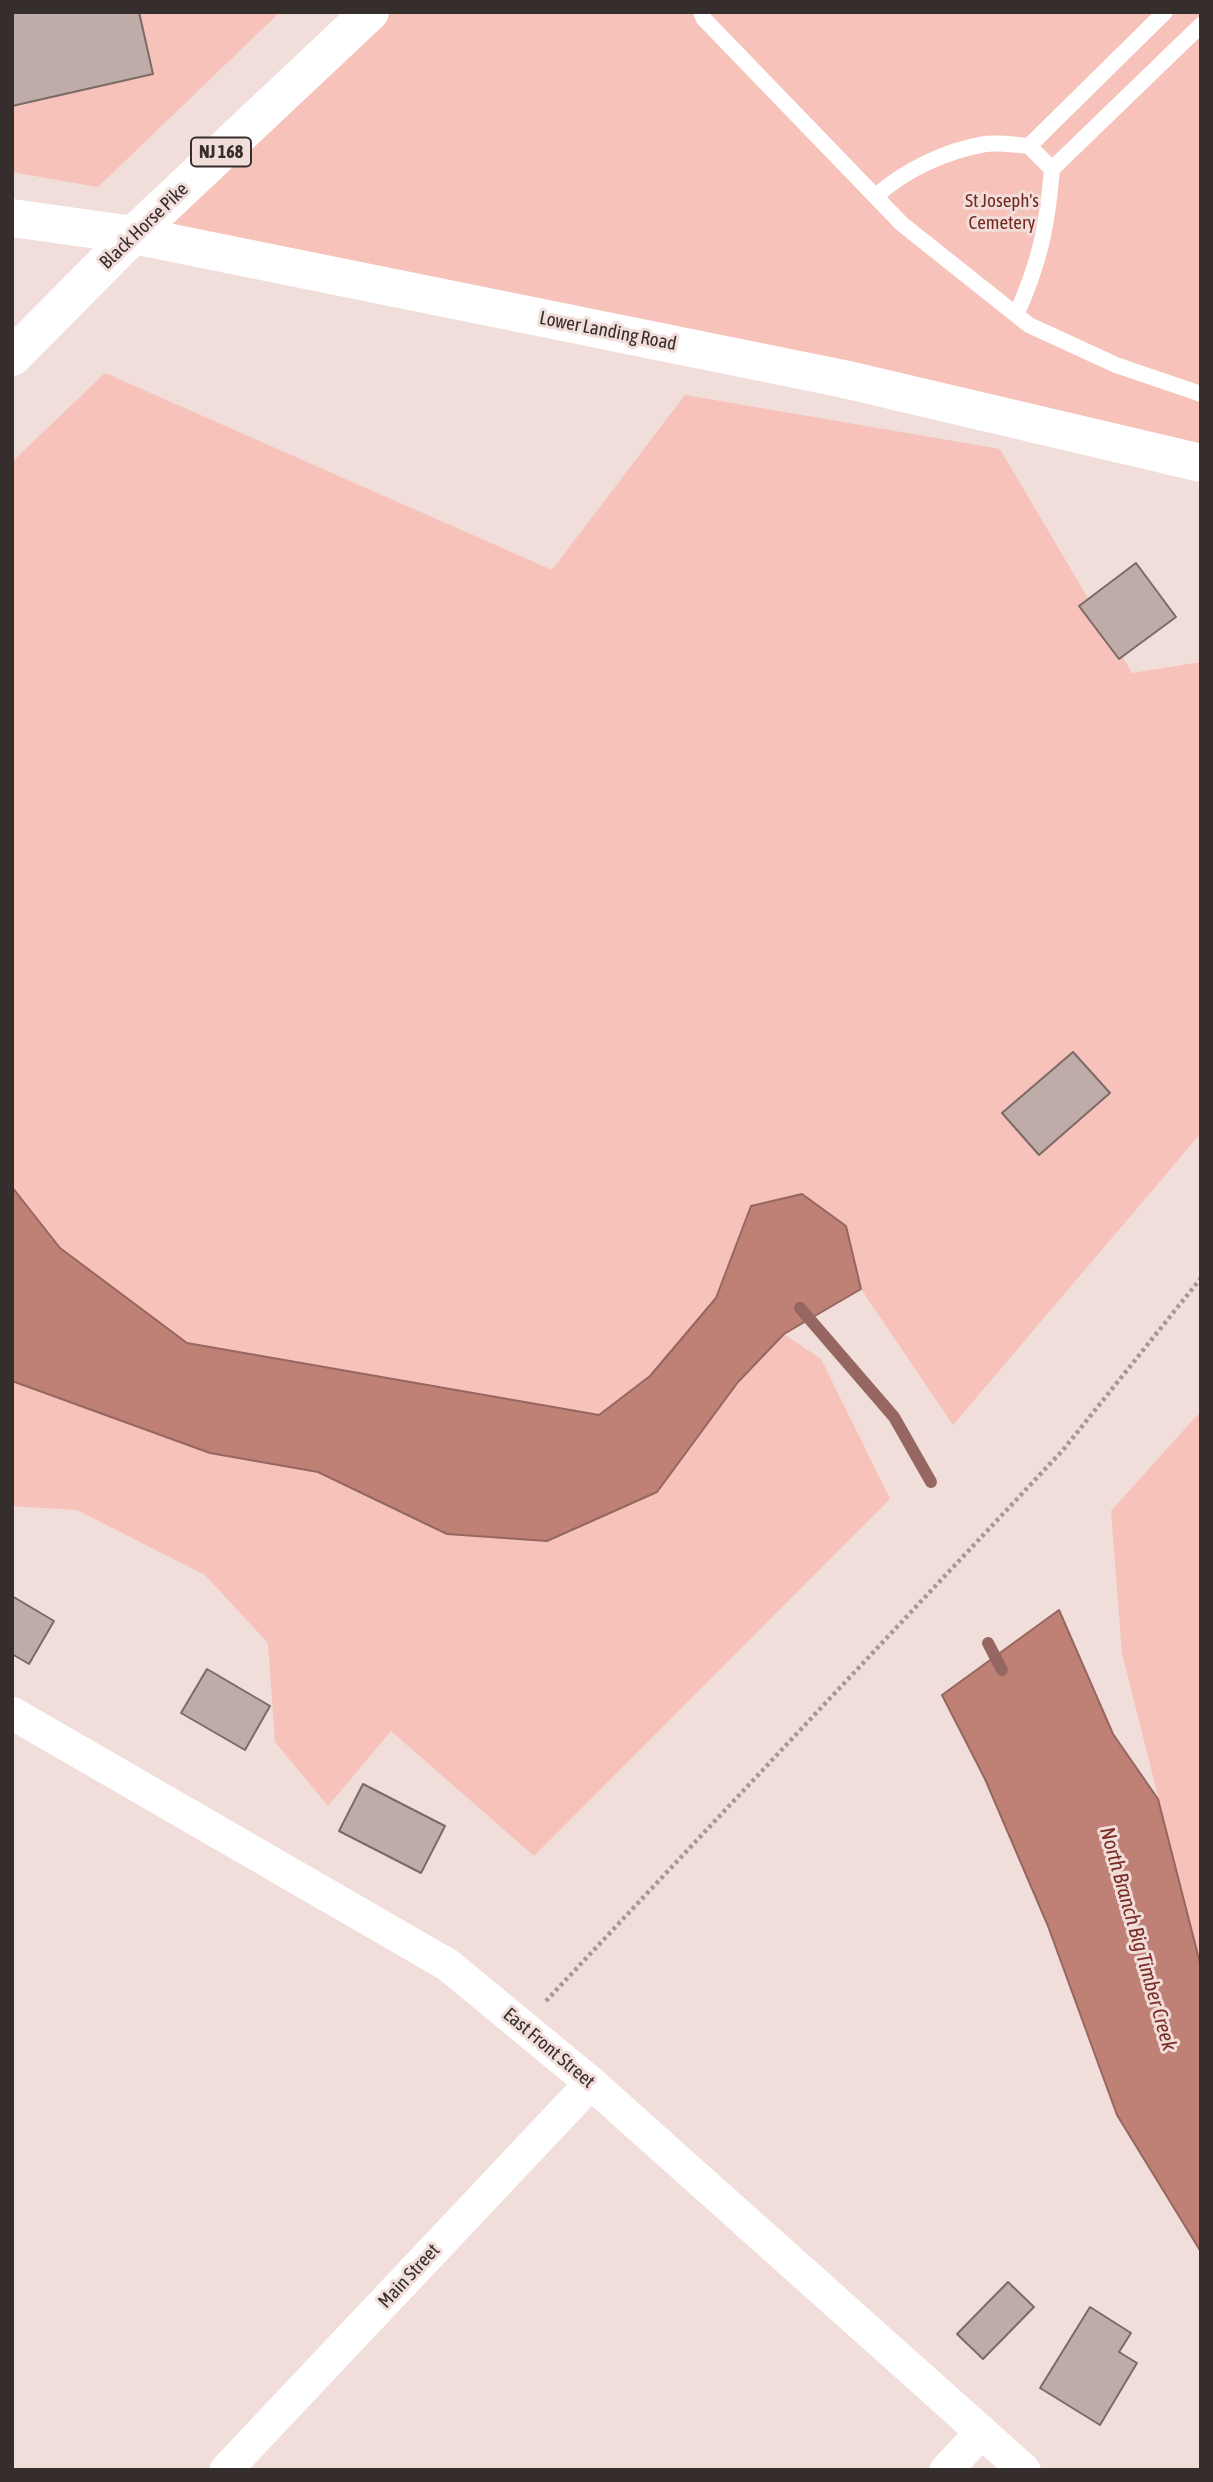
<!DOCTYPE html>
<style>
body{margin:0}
#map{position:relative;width:1213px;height:2482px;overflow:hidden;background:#f1ddd9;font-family:"Asap Condensed",sans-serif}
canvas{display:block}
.frame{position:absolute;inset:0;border:14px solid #362e2d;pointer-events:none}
</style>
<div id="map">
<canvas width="1213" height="2482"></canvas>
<div class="frame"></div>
</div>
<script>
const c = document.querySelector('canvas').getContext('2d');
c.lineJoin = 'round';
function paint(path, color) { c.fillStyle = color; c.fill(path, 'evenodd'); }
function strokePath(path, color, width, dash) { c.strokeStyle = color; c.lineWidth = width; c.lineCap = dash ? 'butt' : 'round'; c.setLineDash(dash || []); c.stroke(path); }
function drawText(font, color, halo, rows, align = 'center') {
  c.font = font + ' "Asap Condensed",sans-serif'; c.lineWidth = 6; c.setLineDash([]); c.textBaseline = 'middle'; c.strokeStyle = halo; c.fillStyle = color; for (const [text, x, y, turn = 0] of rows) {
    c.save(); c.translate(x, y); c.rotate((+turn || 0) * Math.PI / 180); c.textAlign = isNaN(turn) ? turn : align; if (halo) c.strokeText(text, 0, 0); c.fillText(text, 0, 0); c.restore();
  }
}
const green = new Path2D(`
 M12,12H280L98,187L12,172Z
 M370,12H1201V463L133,235Z
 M105,373L552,570L685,395L1000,449L1132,673L1201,662V1133L953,1425L861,1289L846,1226L751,1206L716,1298L650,1376L599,1415L187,1343L60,1248L12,1187V462Z
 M784,1334L821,1359L890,1499L534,1856L391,1731L328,1806L275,1742L268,1643L205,1575L77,1510L12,1506V1381L210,1453L318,1472L447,1534L738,1382Z
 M1201,1411V1967L1122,1653L1111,1511Z`);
const water = new Path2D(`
 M12,1187L60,1248L187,1343L599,1415L650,1376L716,1298L751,1206L802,1194L846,1226L861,1289L784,1334L738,1382L657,1492L547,1541L447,1534L318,1472L210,1453L12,1381Z
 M1059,1610L1113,1734L1158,1799L1201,1967V2252L1117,2115L1048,1926L985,1779L942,1695Z`);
const stream = new Path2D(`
 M800,1308L894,1417L931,1482
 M988,1643L1002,1670`);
const building = new Path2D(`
 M12,12H139L153,74L12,106Z
 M1136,563L1176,617L1119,659L1079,606Z
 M1073,1052L1110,1093L1039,1155L1002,1113Z
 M12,1596L54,1621L29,1664L12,1654Z
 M207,1669L270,1706L245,1750L181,1713Z
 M363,1784L445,1826L421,1873L339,1831Z
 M1008,2282L1034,2307L983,2359L957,2334Z
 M1090,2307L1131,2333L1119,2352L1137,2363L1100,2425L1040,2388Z`);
const path = new Path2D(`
 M546,2001L1063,1450L1201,1278`);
const lane = new Path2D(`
 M701,12L704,19L902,224L1029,325L1116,365L1201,394
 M1029,146L1165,12
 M1052,169L1201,25
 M876,196C905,170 945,151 985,144C998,142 1015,145 1029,146L1052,169C1047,227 1040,262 1016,315`);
const street = new Path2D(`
 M12,1713L448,1965L591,2083L1024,2470
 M226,2470L591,2083
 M946,2470L982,2432`);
const secondary = new Path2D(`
 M12,218L133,235L844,379L1201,463`);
const primary = new Path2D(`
 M12,357L133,235L370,12`);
const shields = [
 [221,152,60]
];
const shieldNames = [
 ["NJ 168",221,152]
];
const parkNames = [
 ["St Joseph's",1002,201],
 ["Cemetery",1002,223]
];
const streetNames = [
 ["Black Horse Pike",144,226,-44],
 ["Lower Landing Road",608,331,11],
 ["East Front Street",549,2048,40],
 ["Main Street",409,2276,-47]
];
const waterNames = [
 ["North Branch Big Timber Creek",1138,1939,74]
];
paint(green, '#f6c2b9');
paint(water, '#bf8076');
strokePath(water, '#966760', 2);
strokePath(stream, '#966760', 12);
paint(building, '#bfaca8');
strokePath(building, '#7b6a67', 2);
strokePath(path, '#a89895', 4.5, [3.5, 3.5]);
strokePath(lane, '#fff', 16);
strokePath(street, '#fff', 33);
strokePath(secondary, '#fff', 38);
strokePath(primary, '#fff', 38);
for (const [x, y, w] of shields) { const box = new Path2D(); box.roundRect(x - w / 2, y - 14.5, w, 29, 5); c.fillStyle = '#f1ddd9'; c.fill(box); strokePath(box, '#362e2d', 2); }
drawText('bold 18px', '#362e2d', null, shieldNames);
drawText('19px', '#752820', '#f1ddd9', parkNames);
drawText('19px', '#362e2d', '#f1ddd9', streetNames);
drawText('italic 21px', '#7a2d24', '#f1ddd9', waterNames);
</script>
